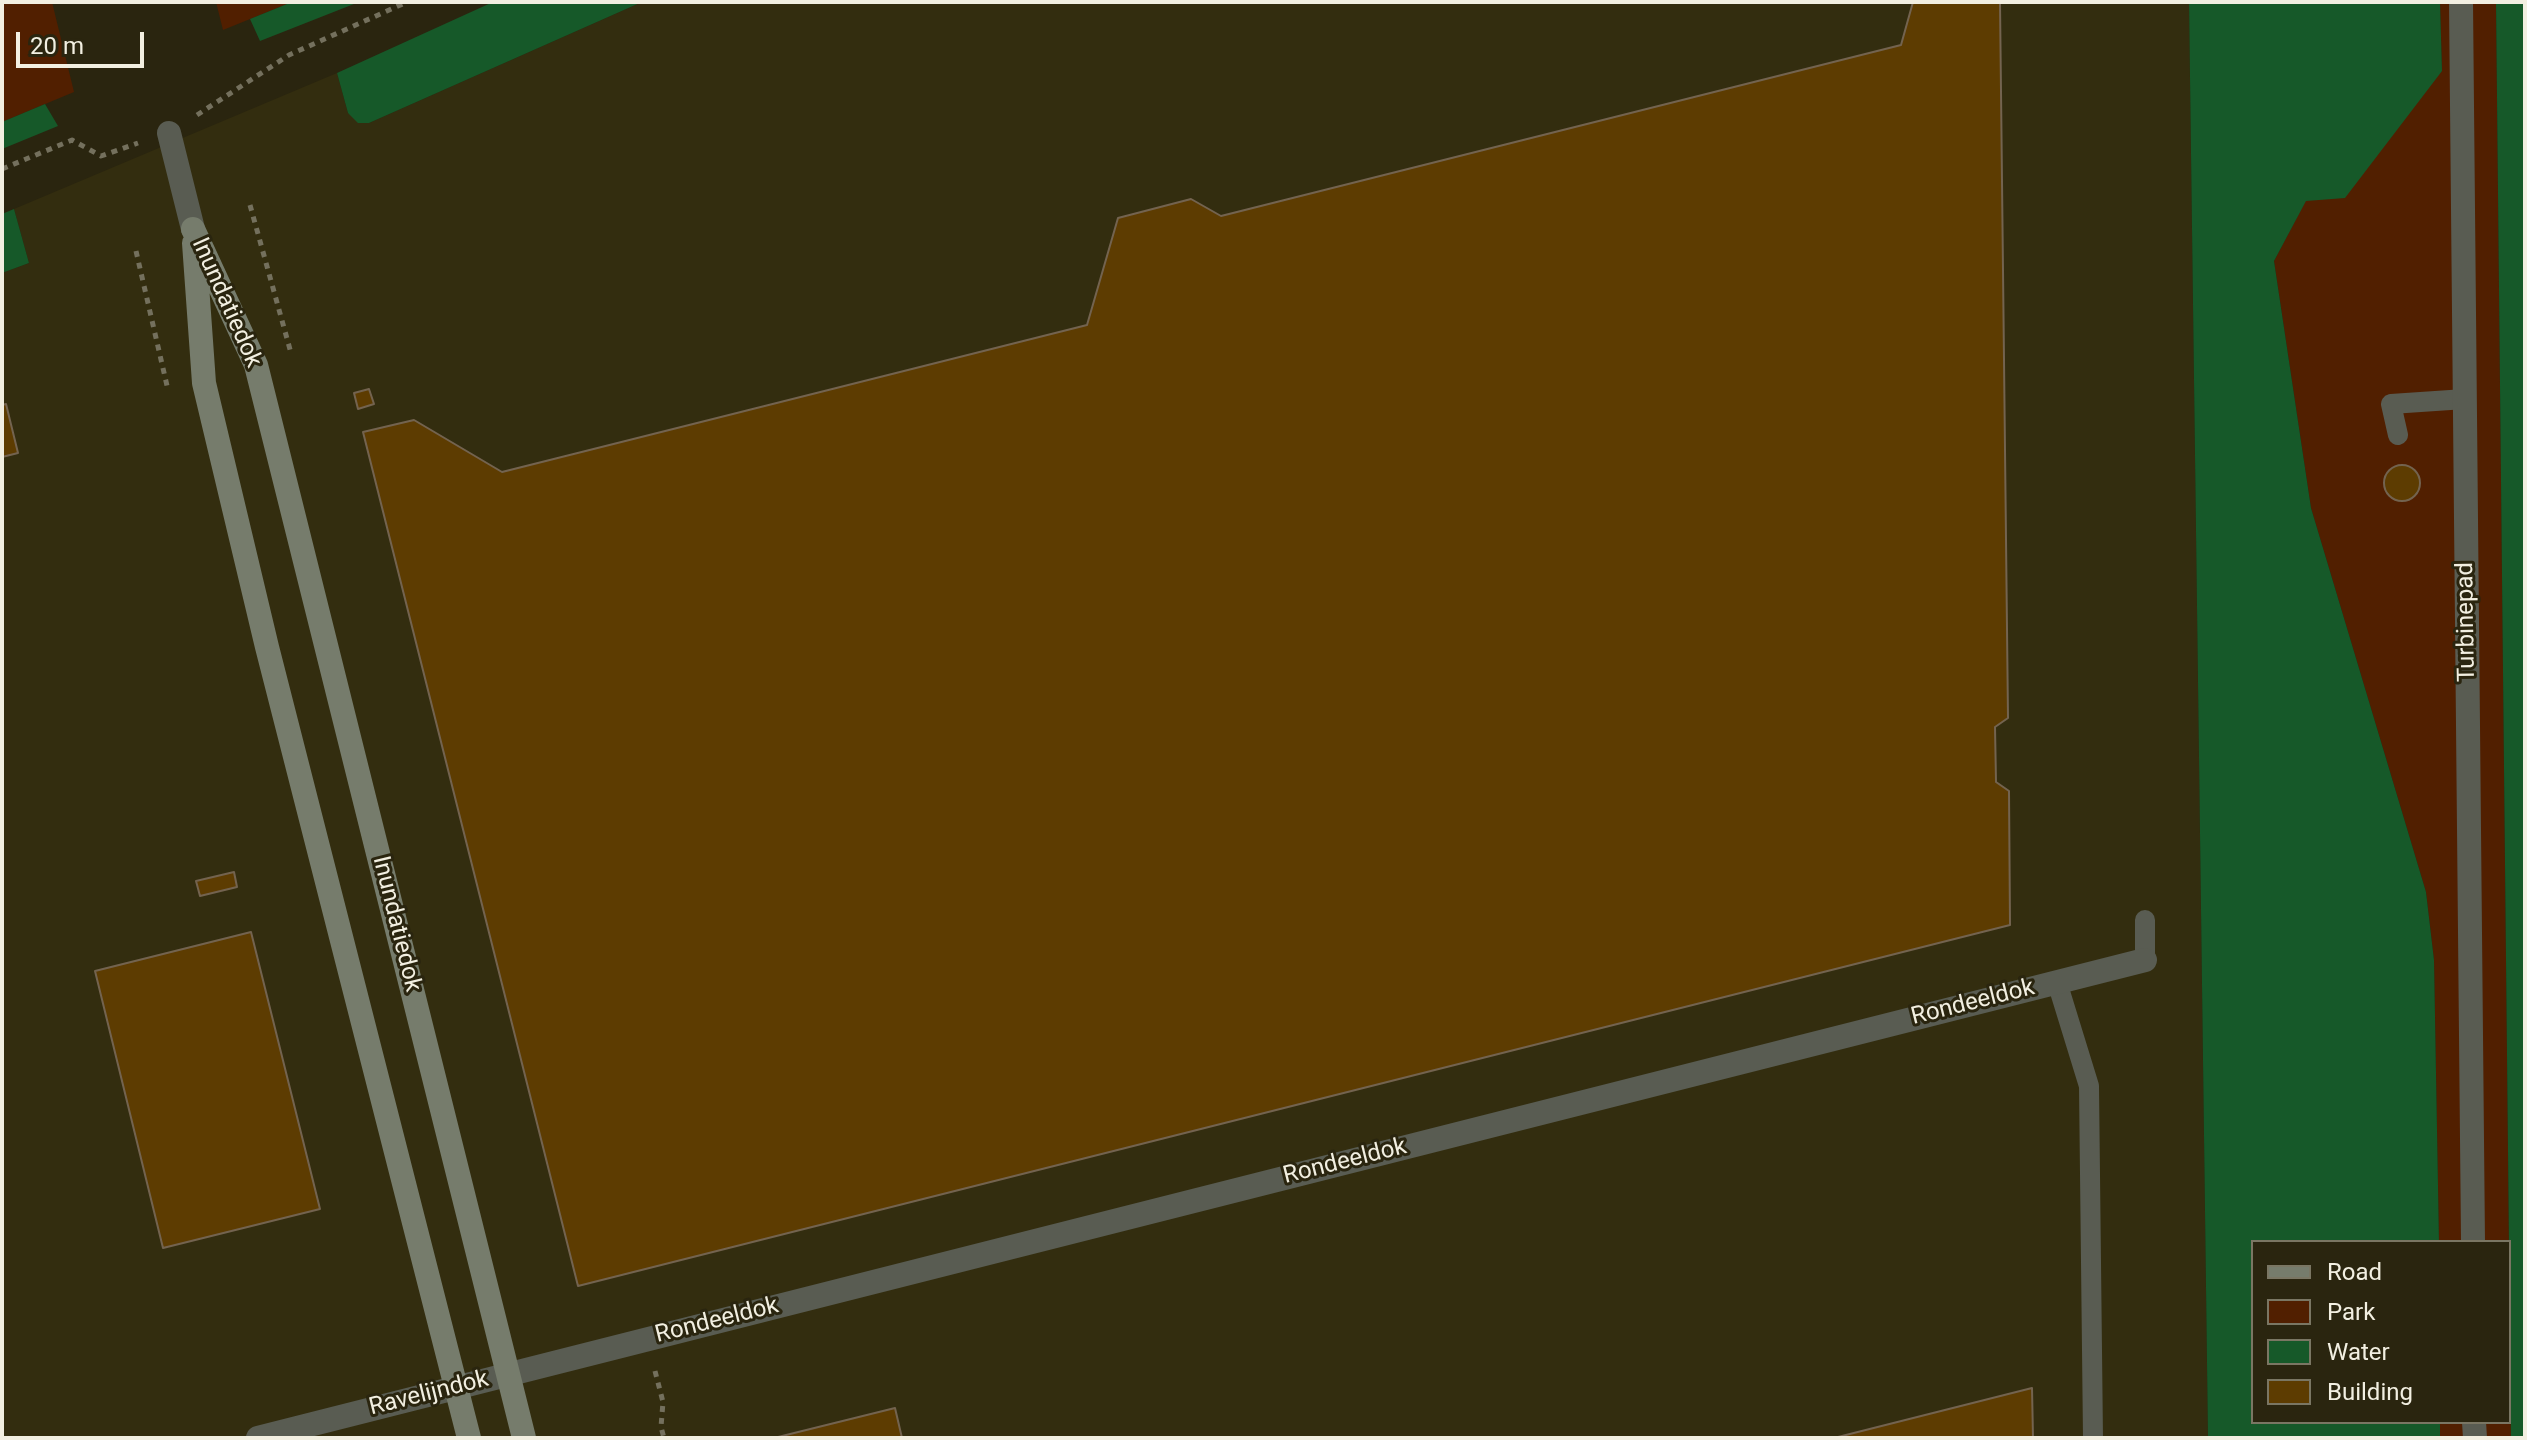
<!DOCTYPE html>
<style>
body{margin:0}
#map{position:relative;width:2527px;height:1440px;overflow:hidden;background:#2a250f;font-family:Roboto,sans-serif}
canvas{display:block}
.frame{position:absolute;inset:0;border:4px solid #f2efe1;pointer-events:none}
.legend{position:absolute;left:2251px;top:1240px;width:260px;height:184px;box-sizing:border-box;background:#2a250f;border:2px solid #7a7663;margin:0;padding:10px 14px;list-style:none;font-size:24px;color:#f2efe1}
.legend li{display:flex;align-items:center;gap:16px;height:40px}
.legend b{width:40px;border:2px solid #7a7663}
.scale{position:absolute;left:16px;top:32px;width:128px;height:36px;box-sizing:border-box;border:4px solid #f2efe1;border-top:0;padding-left:10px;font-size:24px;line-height:28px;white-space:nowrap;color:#f2efe1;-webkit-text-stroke:6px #2a250f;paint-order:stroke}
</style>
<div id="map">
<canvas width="2527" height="1440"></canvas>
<div class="frame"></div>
<ul class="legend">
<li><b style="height:10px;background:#767c6c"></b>Road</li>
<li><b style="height:22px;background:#511f00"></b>Park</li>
<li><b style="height:22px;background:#165929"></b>Water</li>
<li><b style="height:22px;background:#5d3c01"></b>Building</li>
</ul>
<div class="scale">20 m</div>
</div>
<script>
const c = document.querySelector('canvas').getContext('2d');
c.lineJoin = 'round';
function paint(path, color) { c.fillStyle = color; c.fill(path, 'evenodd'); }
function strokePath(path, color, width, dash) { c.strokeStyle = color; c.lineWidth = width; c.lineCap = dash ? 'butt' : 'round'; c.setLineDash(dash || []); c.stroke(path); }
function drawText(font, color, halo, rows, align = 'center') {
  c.font = font + ' Roboto,sans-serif'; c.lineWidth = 6; c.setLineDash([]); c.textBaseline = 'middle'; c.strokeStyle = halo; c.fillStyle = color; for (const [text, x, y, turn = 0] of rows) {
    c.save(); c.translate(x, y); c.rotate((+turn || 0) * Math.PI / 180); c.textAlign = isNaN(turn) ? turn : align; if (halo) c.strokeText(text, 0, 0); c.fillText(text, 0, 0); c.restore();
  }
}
const built = new Path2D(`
 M642,2H2189L2208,1438H2V273L29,263L14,209L337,73L348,113L369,123Z`);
const green = new Path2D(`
 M2,2H52L74,92L2,122Z
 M216,2H292L223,30Z
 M2440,2H2496L2509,1242H2439L2434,960L2426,892L2311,508L2274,261L2306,200L2442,71Z
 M2509,1244L2511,1438H2440V1422H2509Z`);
const water = new Path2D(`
 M292,2H359L260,41L250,19Z
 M493,2H642L369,123H358L348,113L337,73Z
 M2189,2H2440L2442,71L2345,198L2306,201L2274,261L2311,508L2426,892L2434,960L2439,1242H2253V1422H2440V1438H2208Z
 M2496,2H2525V1438H2511Z
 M45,104L58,126L2,149V122Z
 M14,209L29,263L2,273V214Z`);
const building = new Path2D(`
 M1913,2H2000L2008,718L1995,727L1996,782L2009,791L2010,925L578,1286L363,432L414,420L502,472L1087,325L1118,218L1191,199L1221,216L1901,45Z
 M369,389L374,404L358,409L354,393Z
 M6,404L18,453L2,457V405Z
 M2384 483a18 18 0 1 1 36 0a18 18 0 1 1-36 0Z
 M234,872L237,887L200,896L196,881Z
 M251,932L320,1209L163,1248L95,971Z
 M2032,1388L2033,1438H1834Z
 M895,1408L902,1438H774Z`);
const path = new Path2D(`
 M197,115L289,55L407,2
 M2,169L72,140L101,156L138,143
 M250,205L291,353
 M136,251L168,390
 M655,1371L663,1402L661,1427L664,1438`);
const lane = new Path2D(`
 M2398,435L2391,404L2465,399
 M2145,960V920
 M2057,982L2089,1086L2093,1438`);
const street = new Path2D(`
 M2461,2L2473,1242
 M169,133L193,229
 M2474,1422L2475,1438
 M258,1438L2145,960`);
const secondary = new Path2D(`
 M193,229L256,365L524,1438
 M194,243L204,383L267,647L469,1438`);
const streetNames = [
 ["Inundatiedok",226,303,66],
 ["Turbinepad",2467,622,-91],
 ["Inundatiedok",396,924,76],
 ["Rondeeldok",1973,1003,-14],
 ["Rondeeldok",1345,1162,-14],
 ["Rondeeldok",717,1321,-14],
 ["Ravelijndok",429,1394,-14]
];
paint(built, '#332d0f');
paint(green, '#511f00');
paint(water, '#165929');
paint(building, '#5d3c01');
strokePath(building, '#73634f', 2);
strokePath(path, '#74705d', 5, [6, 6]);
strokePath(lane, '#595c52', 20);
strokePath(street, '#595c52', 24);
strokePath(secondary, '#767c6c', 24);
drawText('24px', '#f2efe1', '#2a250f', streetNames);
</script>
